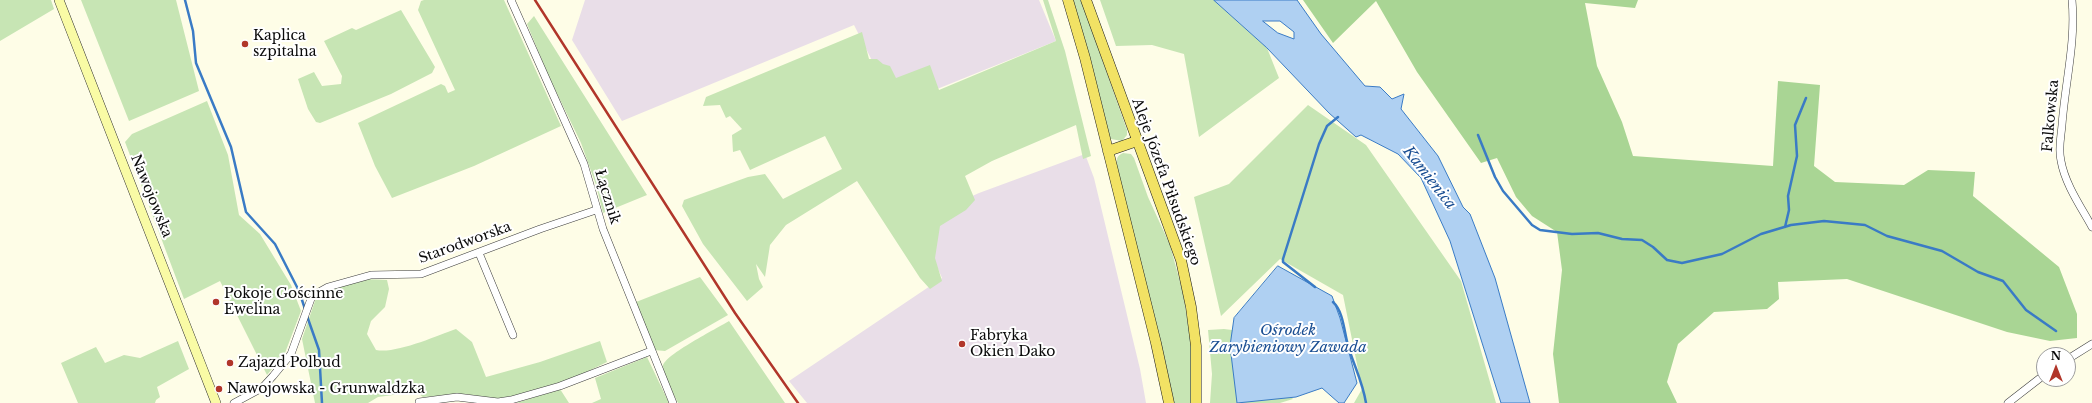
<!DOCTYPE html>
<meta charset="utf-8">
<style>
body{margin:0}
#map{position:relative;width:2092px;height:403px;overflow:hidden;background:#fefde7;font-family:"Libre Baskerville",serif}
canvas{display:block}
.north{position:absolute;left:2036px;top:347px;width:40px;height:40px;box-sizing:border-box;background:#fff;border:1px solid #9d9d9d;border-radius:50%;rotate:0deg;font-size:11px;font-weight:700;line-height:16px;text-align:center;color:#0a0a0a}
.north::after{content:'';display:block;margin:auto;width:14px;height:18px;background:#b1362a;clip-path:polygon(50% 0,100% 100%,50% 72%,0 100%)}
</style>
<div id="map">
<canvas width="2092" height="403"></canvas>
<div class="north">N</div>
</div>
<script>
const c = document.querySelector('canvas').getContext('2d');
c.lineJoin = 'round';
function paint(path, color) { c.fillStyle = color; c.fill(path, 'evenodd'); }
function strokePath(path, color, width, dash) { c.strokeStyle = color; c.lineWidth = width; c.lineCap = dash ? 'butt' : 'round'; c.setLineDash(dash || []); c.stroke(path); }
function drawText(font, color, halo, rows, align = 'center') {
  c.font = font + ' "Libre Baskerville",serif'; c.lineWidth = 4; c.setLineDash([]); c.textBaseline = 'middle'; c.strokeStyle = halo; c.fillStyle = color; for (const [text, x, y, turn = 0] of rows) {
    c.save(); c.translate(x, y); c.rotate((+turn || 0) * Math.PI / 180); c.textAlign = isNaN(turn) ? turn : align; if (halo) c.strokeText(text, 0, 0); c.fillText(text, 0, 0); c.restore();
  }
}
const industrial = new Path2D(`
 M585,0H1039L1056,41L895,106L854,25L622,121L572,40Z
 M1085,154L1094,178L1140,369L1146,403H807L789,381L942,278L938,269L908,225L979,193Z`);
const green = new Path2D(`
 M0,0H51L54,9L0,41Z
 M81,0H176L199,91L129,121Z
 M424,0H504L561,126L474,166L392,198L375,166L358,123L441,84L445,86L448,93L455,90L418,10L421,1Z
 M1043,0H1048L1065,51L1091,156L1083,159L1076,125L992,161L965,176L975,200L966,210L940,226L935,258L942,281L930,289L920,278L857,181L786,225L770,245L765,277L756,264L759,279L763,287L747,301L703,244L682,206L684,200L748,177L765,174L783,199L842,169L825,136L750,170L740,150L733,152L732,135L742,129L730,116L726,118L720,105L703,106L706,97L862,32L869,59H877L883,64L890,66L896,78L930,65L939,90L1056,41Z
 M1072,0H1081L1127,130V135L1122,141L1111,139L1109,135Z
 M1100,0H1214L1267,48L1279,78L1199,137L1184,54L1152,45L1116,46Z
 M401,10L435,67L432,73L391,94L320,123L316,122L308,109L298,79L314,72L322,86L341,84L342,76L324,41L352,28L356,30Z
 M534,16L647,195L603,213L596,185L581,143L548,75L527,24Z
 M207,101L228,155L239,215L260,234L291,285L301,311L285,353L267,375L220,281L184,299L125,142L132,134Z
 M1308,105L1366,145L1461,281L1496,403H1354L1362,389L1343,295L1280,259L1221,316L1194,197L1229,184Z
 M1123,153L1131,154L1134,158L1148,197L1170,245L1183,293L1191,342L1192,403H1174L1165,361L1117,168C1116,160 1116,156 1123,153Z
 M700,277L728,315L665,351L654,350L636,302Z
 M365,279L387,280L389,289L385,307L371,321L367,334L376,350C396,354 436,336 456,329L472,342L486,377L540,362L600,341L607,362L572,379L507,398H490L465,394L423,397L416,392L378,397L368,403H315L302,339L316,298L330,289Z
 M729,321L785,403H678C673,392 663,378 663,366C664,355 718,328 729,321Z
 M1224,329L1240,331L1278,383L1293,399L1280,403H1210L1212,374L1208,330Z
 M178,341L189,369L157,387L160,397L156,400L155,403H78L61,363L96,347L105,363L124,355L140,358Z
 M647,357L669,403H592L601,399L595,378Z
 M560,389L569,403H516Z`);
const forest = new Path2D(`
 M1303,0H1638L1635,8L1585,3L1597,66L1622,122L1633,156L1773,166L1778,81L1820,85L1814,166L1835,182L1904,185L1928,170L1975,172L1973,196L2059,267L2077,314V338L2050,341L2007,332L1847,279L1778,282L1779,299L1767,309L1714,312L1678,344L1667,382L1677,403H1559L1553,354L1562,270L1557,232L1532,216L1516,197L1497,158L1481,163L1417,72L1376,1L1333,43Z`);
const water = new Path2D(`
 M1214,0H1297L1321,34L1365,86L1380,87L1392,99L1404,94L1401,109L1438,156L1463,207L1470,214L1495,278L1530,403H1501L1450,241L1421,178L1398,154L1361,135L1356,137L1329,113L1267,48ZM1263,21H1280L1294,32V39L1278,33Z
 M1278,266L1332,296L1340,318L1357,383L1344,403H1339L1322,388L1296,397L1237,403L1230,346L1234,318Z`);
const stream = new Path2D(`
 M185,0L193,31L196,63L231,147L246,212L275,244L299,291L305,309
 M1478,135L1495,177L1503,191L1532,225L1540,230L1572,234L1598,233L1622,239L1642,240L1653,247L1667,260L1682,263L1722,254L1761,234L1791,225L1824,221L1865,225L1887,236L1942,251L1978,272L2003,281L2026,310L2056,331
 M1785,227L1789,210L1788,196L1797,156L1795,125L1806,98
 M1315,287L1283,262V259L1319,144L1327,126L1338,117
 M1333,302C1345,313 1344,337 1350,352C1356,370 1363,384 1366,403
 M307,316L319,350L322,403`);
const street = new Path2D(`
 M511,0L584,164L603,229L673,403
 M2072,0C2076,42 2065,83 2062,125C2061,137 2058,149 2061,161C2065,184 2081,207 2092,227
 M479,253L513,335
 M2068,359L2092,344
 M419,402L457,397L498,402L511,400L560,386L651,351
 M234,403L262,388L273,376L291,354L312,296L328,287L371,275L421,274L540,229L596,210
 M2008,403L2044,375`);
const secondary = new Path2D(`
 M59,0L216,403`);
const primary = new Path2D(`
 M1068,0L1085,58L1156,343L1169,403
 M1086,0L1181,260L1191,307L1196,346V403
 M1108,151L1137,141`);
const rail = new Path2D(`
 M535,0L735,313L798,403`);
const markers = [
 [245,44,4,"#b1362a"],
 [216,302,4,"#b1362a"],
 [962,344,4,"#b1362a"],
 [230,363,4,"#b1362a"],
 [219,389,4,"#b1362a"]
];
const poiNames = [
 ["Kaplica",253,36],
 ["szpitalna",253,52],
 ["Pokoje Gościnne",224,294],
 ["Ewelina",224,310],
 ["Fabryka",970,336],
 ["Okien Dako",970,352],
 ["Zajazd Polbud",238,363],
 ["Nawojowska - Grunwaldzka",227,389]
];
const streetNames = [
 ["Falkowska",2051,116,-85],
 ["Aleje Józefa Piłsudskiego",1166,182,70],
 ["Nawojowska",151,196,68],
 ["Łącznik",607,197,73],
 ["Starodworska",465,243,-20]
];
const waterNames = [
 ["Kamienica",1429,178,52],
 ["Ośrodek",1288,331],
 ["Zarybieniowy Zawada",1288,348]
];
paint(industrial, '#e9dee8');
paint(green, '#c7e5b4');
paint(forest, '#a9d594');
paint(water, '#afd0f2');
strokePath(water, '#3a7bc5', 1);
strokePath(stream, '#3a7bc5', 2.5);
strokePath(street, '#3d3d3d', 8);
strokePath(secondary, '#2c2c2c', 10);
strokePath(primary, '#1b1b1b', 11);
strokePath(street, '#fff', 7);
strokePath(secondary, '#f9fba5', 9);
strokePath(primary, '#f2e264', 10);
strokePath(rail, '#b1362a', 2.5);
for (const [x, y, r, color] of markers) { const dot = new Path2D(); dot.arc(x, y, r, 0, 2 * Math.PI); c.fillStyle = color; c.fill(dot); strokePath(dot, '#fff', 1.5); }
drawText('14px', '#0a0a0a', '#fff', poiNames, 'left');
drawText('14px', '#0a0a0a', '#fff', streetNames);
drawText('italic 15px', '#1b4f93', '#fff', waterNames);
</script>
